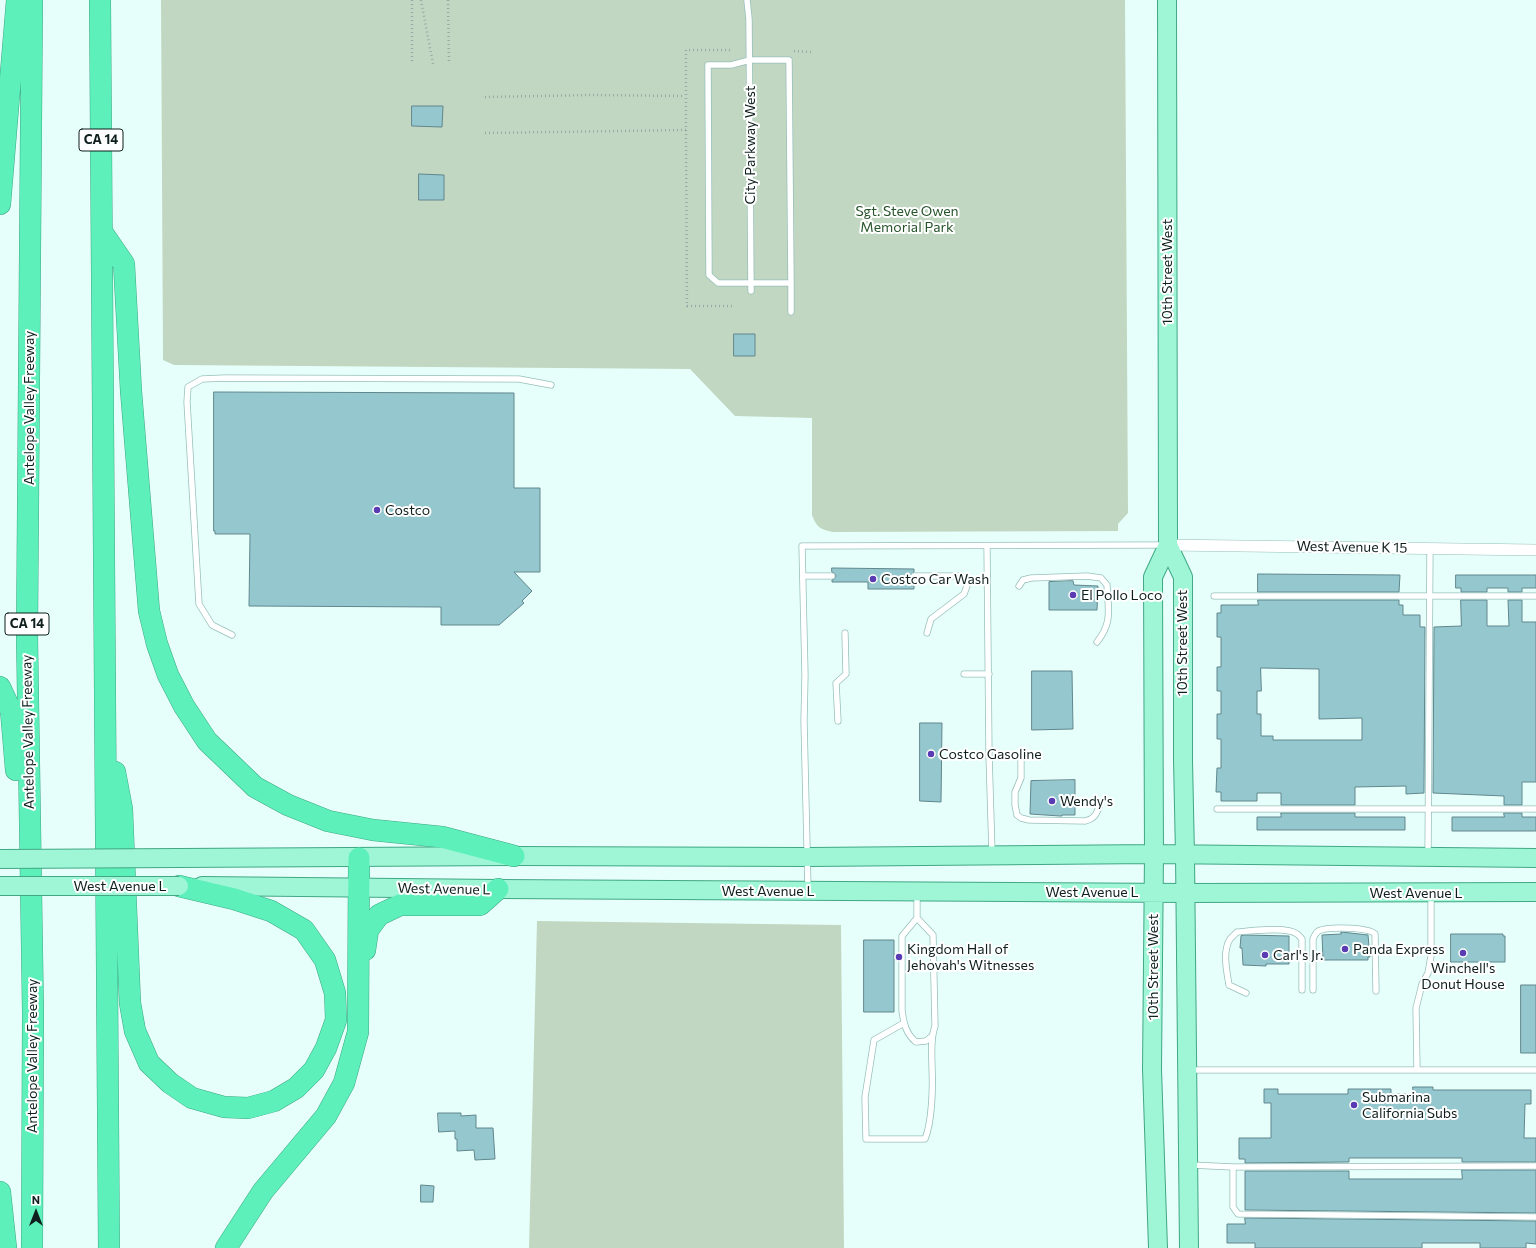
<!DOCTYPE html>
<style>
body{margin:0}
#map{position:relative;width:1536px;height:1248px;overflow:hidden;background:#e6fffb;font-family:Commissioner,sans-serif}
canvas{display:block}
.north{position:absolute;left:16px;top:1192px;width:40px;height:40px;-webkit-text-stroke:3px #fff;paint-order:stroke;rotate:0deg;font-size:11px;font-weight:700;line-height:16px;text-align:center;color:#0e1f1d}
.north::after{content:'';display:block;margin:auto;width:14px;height:18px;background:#0e1f1d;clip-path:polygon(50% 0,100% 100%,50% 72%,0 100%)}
</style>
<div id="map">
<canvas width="1536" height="1248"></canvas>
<div class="north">N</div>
</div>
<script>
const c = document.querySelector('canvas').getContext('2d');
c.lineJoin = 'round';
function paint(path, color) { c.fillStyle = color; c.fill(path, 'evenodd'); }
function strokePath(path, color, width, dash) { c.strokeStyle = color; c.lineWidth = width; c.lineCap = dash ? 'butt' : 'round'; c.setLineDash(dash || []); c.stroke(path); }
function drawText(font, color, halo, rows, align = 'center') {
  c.font = font + ' Commissioner,sans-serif'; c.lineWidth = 4; c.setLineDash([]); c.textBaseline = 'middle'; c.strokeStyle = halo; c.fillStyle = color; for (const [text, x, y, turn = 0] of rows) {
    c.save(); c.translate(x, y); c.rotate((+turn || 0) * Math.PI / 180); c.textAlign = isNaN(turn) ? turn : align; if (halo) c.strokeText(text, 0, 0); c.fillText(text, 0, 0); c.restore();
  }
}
const green = new Path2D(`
 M161,0H1125L1128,513L1118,524V531L833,532C820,529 817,528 812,515V418L735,416L690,369L174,365L163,360Z
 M537,921L841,925L844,1248H529Z`);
const building = new Path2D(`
 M412,106H443L442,127L412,126Z
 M419,174L444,175V200H419Z
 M734,334H755V356H734Z
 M214,392L514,393V488H540V572H514L532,591L522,601L524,603L499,625H441V607L249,606L250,534H215V531H214Z
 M832,568L914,569V572L910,576L911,578L914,580V589H868V582H832V580L834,579L836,576L835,574L832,572Z
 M1258,574L1400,575L1399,592H1258Z
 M1456,575H1536V588H1522V592H1508V588H1487V592H1461V588H1456Z
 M1073,581L1074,585L1098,586L1097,610H1049V582Z
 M1258,600H1399V605H1403V615H1420V627H1425L1424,793L1406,794V786L1355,787V805H1281V793H1257V801H1221V792H1216L1217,768H1221V739H1217V714H1221V691H1217V667H1221V637H1217V613H1221V605H1258ZM1261,668L1319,669V719L1362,718V740H1273V736H1261V714H1257V691H1261Z
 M1461,600H1487V626H1509L1508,600H1522V622H1536V782H1522V805H1504V796L1433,793L1434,627L1461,626Z
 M1032,671H1072L1073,729L1032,730Z
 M920,723H942L941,802L920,801Z
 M1075,780V815H1062V816H1060L1030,814L1031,781Z
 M1281,813H1355V817H1405V830H1257V817H1281Z
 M1504,813H1522V817H1536V831H1452V817H1504Z
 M1341,932L1368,935L1370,957H1368V960H1323L1322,935L1341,934Z
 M1451,934H1503V936H1505V962H1451Z
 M1246,935L1289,936V964H1266V966L1243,965L1242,948H1240L1241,936Z
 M864,940H894V1012H864Z
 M1521,985H1536V1053H1521Z
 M1413,1087H1433V1090H1531V1104H1525L1524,1138H1536V1162H1462V1158H1349V1162L1245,1163V1159H1239V1138H1271V1103H1264V1089H1278V1094H1348V1089H1391V1094H1413Z
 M438,1113H461V1116L476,1115V1128H493L495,1159L475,1160L474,1150L457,1151V1139H455V1131L439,1132Z
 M1462,1170H1536V1213L1245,1210V1171H1349V1179H1462Z
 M421,1185L434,1186L433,1202H421Z
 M1245,1218L1536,1221V1244L1526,1243V1248H1480V1243H1422V1248H1255V1243H1227V1224H1245Z`);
const path = new Path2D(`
 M412,0V64
 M421,0L433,64
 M448,0L449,64
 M794,51L811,52
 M485,97L590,95L685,96
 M686,130L687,306H733
 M485,133L686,130V50H731`);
const lane = new Path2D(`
 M747,0L749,19L751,291
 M750,60H789L791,283H718L709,275L708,65H731Z
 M791,283V312
 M987,546L989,755L992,853
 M803,576H832
 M914,576H961L968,583L964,594L931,619L927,633
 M1019,586L1023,580L1031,578L1087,576L1101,578L1107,585C1108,609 1113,622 1097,642
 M1214,596H1536
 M232,635L212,625L199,604L187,402L188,387L202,379L225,378L519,379L551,385
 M964,674H989
 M838,721L836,683L846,674L845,633
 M1021,755V778L1015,792V805L1017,815L1021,818L1029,820L1085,821C1094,819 1096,815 1099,807
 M1217,809H1536
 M1428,854L1430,548
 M808,889L804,721L805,675L802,546L1165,545
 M917,893V918L902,936V1011C904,1024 906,1034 916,1042L926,1041L931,1037
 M1313,990V939C1315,935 1316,931 1321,930C1331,927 1368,927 1375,934L1376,991
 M1246,993L1229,985C1227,972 1222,952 1230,939C1232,937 1235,934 1237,932C1250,931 1287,926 1297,934C1299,935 1300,937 1302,939V990
 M904,1023L874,1040L865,1097L866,1139H925C932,1122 933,1088 932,1068C932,1054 930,1040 935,1026L933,935L917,918
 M1190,1070H1536
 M1417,1070L1416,1008L1422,984L1428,973L1431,956V896
 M1191,1165L1233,1167L1536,1166
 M1233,1167V1207L1238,1214L1536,1217`);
const street = new Path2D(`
 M1168,545L1536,550`);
const primary = new Path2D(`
 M1167,0L1168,545L1183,577V760L1185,855L1189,1248
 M179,858L514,856L808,857L1154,854L1536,858
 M202,886L498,889L1186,893L1536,892
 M1158,1248L1152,1069L1154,854L1153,577L1168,545`);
const highway = new Path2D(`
 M32,0L27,635L33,1013L32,1248
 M100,0L109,1248
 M0,204L17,0
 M102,232L124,264L131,391L149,611L157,644L168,675L184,706L207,741L255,787L288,805L328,821L373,830L442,837L514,856
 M0,687L11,711L16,770
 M115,772L122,809L130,1003L135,1031L149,1063L170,1083L192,1098L224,1107L248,1108L274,1101L296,1088L314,1070L326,1048L336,1020L335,993L325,960L304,930L271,911L234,899L179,886
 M365,950L368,930L379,915L400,905H480L498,889
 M0,1192L6,1248
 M226,1248L263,1191L326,1116L344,1083L358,1032L359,858`);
const primaryBridge = new Path2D(`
 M0,859L179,858
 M0,886H179`);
const markers = [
 [377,510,4,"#593bb3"],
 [873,579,4,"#593bb3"],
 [1073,595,4,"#593bb3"],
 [931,754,4,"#593bb3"],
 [1052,801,4,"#593bb3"],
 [1345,949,4,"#593bb3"],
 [1463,953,4,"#593bb3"],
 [1265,955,4,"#593bb3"],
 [899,957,4,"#593bb3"],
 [1354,1105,4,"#593bb3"]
];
const shields = [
 [101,140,44],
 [27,624,44]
];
const shieldNames = [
 ["CA 14",101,140],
 ["CA 14",27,624]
];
const streetNames = [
 ["City Parkway West",750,145,-90],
 ["10th Street West",1167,272,-90],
 ["Antelope Valley Freeway",29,408,-90],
 ["West Avenue K 15",1352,547,1],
 ["10th Street West",1182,643,-90],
 ["Antelope Valley Freeway",28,732,-91],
 ["West Avenue L",120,886],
 ["West Avenue L",444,889,1],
 ["West Avenue L",768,891],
 ["West Avenue L",1092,892],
 ["West Avenue L",1416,893],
 ["10th Street West",1153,967,-90],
 ["Antelope Valley Freeway",32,1056,-90]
];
const parkNames = [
 ["Sgt. Steve Owen",907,211],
 ["Memorial Park",907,227]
];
const poiNames = [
 ["Costco",385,510],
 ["Costco Car Wash",881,579],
 ["El Pollo Loco",1081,595],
 ["Costco Gasoline",939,754],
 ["Wendy's",1060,801],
 ["Kingdom Hall of",907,949],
 ["Jehovah's Witnesses",907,965],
 ["Panda Express",1353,949],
 ["Carl's Jr.",1273,955],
 ["Winchell's",1463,968,"center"],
 ["Donut House",1463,984,"center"],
 ["Submarina",1362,1097],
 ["California Subs",1362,1113]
];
paint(green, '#c2d7c2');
paint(building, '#95c7ce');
strokePath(building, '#60878d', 1);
strokePath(lane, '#96bfba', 7);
strokePath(street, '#96bfba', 12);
strokePath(primary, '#41a784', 20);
strokePath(highway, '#41a784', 22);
strokePath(path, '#95aba8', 2.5, [1, 3]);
strokePath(lane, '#fff', 5.5);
strokePath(street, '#fff', 11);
strokePath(primary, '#9ef6d6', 18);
strokePath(highway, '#5df0bb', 21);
strokePath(primaryBridge, '#41a784', 20, []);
strokePath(primaryBridge, '#9ef6d6', 18);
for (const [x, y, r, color] of markers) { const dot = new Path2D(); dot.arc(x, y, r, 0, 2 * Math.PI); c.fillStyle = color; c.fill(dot); strokePath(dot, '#fff', 1.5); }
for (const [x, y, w] of shields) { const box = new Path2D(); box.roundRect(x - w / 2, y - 11, w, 22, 3); c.fillStyle = '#fff'; c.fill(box); strokePath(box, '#0e1f1d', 1); }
drawText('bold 13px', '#0e1f1d', null, shieldNames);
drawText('14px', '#0e1f1d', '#fff', streetNames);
drawText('14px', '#26532a', '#fff', parkNames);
drawText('14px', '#0e1f1d', '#fff', poiNames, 'left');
</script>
